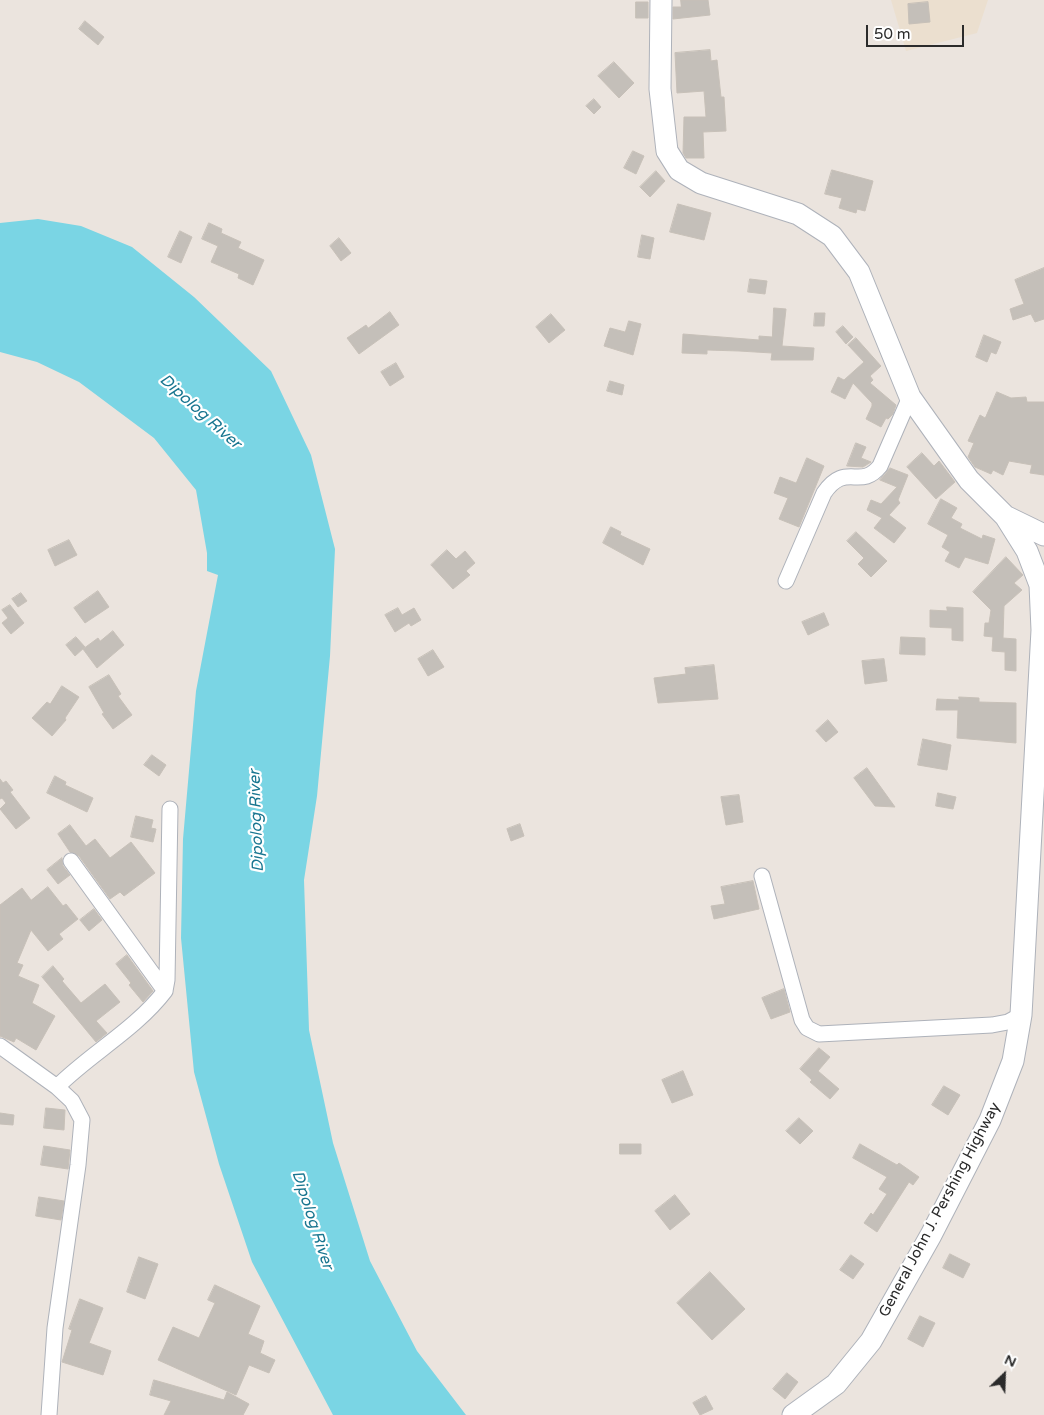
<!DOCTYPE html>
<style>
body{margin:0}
#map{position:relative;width:1044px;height:1415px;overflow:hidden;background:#ebe4de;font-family:"Varela Round",sans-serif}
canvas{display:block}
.north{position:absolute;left:979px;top:1350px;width:50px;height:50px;-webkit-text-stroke:4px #fff;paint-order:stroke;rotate:24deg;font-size:14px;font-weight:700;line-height:20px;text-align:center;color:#2b2b2b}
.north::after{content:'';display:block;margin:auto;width:18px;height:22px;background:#2b2b2b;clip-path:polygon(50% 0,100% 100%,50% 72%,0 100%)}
.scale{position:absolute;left:866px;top:25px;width:98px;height:22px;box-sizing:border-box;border:2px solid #2b2b2b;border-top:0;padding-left:6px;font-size:15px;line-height:18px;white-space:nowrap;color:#2b2b2b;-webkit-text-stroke:4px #fff;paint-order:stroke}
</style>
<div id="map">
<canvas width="1044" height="1415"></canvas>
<div class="north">N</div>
<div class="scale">50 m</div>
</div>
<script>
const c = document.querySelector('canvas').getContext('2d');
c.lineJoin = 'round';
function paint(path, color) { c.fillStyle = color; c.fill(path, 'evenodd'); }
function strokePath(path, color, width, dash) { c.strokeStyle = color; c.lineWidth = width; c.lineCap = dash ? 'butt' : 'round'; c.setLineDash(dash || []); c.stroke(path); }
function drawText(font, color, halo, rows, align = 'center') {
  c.font = font + ' "Varela Round",sans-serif'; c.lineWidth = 4.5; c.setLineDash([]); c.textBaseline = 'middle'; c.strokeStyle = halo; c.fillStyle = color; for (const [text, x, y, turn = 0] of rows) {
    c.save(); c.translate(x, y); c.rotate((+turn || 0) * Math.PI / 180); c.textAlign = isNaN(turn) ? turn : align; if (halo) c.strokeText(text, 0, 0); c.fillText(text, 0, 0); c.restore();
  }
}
const education = new Path2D(`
 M891,0H988L977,33L906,51Z`);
const water = new Path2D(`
 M38,219L81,226L132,247L194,297L271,371L311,455L335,549L330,656L317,796L304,880L309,1030L333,1143L370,1261L417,1351L466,1415H333L252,1262L219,1164L194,1072L181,938L183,839L196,691L218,575L207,571V553L196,490L154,438L79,382L37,362L0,352V223Z`);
const building = new Path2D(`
 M681,0H708L710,15L673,19V7H681Z
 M636,2H648V18H636Z
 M928,2L930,22L909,24L908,4Z
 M85,21L104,37L98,45L79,29Z
 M710,50L711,61L717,60L721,97H724L726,131L703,132L704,158H686L683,153L684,117H706L704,91L677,93L675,53Z
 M614,62L634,83L619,98L598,76Z
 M594,99L601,107L594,114L586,106Z
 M633,151L644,156L636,174L624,168Z
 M832,170L873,181L865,211L857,209L856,213L839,208L842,198L825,194Z
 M656,171L665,181L650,197L640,187Z
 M678,204L711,213L704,240L670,232Z
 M209,223L222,229L221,233L241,242L238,248L264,260L253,285L238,278L239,274L211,262L218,246L202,239Z
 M180,231L192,237L181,263L168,257Z
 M642,235L654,238L650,259L638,257Z
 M339,238L351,253L341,261L330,246Z
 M1044,268V319L1035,322L1031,314L1013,320L1010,309L1024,304L1015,280Z
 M750,279L767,281L765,294L748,292Z
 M774,308L786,309L782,346L814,348L813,360H771L772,353L739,351L707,350V354L682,353L683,334L759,340V336L772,337Z
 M390,312L399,325L359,354L347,338L366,325L368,328Z
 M815,313H825L824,326H814Z
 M551,314L565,330L549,343L536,327Z
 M629,321L641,324L633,355L604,346L610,328L625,332Z
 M843,326L853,337L846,344L836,332Z
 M984,335L1001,342L996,354L991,352L987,362L976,357Z
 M856,338L881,366L870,376L873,380L870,383L896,405L893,414L888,419L886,418L881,427L866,419L872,406V403L853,383L845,399L831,392L838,377L844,380L864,362L848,345Z
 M396,363L404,377L390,386L381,372Z
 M610,381L624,385L622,395L607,391Z
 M997,392L1011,398L1026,397L1027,402H1044V475L1030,473L1032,465L1009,461L1003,475L993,470L991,474L975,467L968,457L974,443L968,441L980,415L985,418Z
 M856,443L866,447L861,458L871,462L863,467L847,466Z
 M922,453L934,466L939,461L955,482L936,499L907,467Z
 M807,458L824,466L799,527L779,519L788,498L774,493L780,477L796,483Z
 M890,468L908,475L898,500L900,503L889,515L906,528L894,543L874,528L882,518L867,510L871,500L881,504L897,487L880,480Z
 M941,499L957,508L951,518L962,524L960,528L982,539L983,535L995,539L988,564L965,557L959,568L945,561L950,552L942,547L948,535L928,524Z
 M611,527L621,532L620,535L650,549L643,565L603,543Z
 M856,532L887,561L871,577L858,564L864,558L847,541Z
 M69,540L77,555L55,566L48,550Z
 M447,550L456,559L465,551L475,563L466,571L470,575L453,589L431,565Z
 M1006,557L1023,575L1014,583L1022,590L1004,606L1003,638L1016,639V671L1005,670V652L992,651L993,637L984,636L985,623H989L991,610L973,592Z
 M98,591L109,607L85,623L74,608Z
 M21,593L27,601L18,607L12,599Z
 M10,605L24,623L11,634L2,623L8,618L2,610Z
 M947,607L963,608V641L952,640V628L930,627V610L947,611Z
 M398,608L402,615L414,608L421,620L411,626L409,623L395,632L385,615Z
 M824,613L829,625L808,635L802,622Z
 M113,631L124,645L97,668L83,649L98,638L100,641Z
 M76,637L85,647L75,656L66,645Z
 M901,637L925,638V655L900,654Z
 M433,650L444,667L428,676L418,659Z
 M884,659L887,681L865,684L862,661Z
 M714,665L718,699L658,703L654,678L686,674L685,668Z
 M109,675L121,694L118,696L132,715L113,729L102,714L104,713L89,687Z
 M62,686L79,697L65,718L66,720L52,736L32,718L47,702L50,704Z
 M959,697L979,698V702L1016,703V743L957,738L958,710H936L937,699L959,700Z
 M828,720L838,732L826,742L816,731Z
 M923,739L951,745L947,770L918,765Z
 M152,755L166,765L159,776L144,765Z
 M867,768L895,807L875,806L854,778Z
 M55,776L66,782L65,785L93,798L87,812L47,793Z
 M0,779L3,783L6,781L13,790L10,792L30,818L16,829L0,809L6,803L2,798L0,799Z
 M938,793L956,797L953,809L936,806Z
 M739,795L743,822L726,825L721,797Z
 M136,816L153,820L151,828L156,829L153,842L131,837Z
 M520,824L524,836L511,841L507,829Z
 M70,825L86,846L95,839L110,858L131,842L155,873L124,896L120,892L110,899L79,856L70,852L58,834Z
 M62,858L63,866L70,875L58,884L47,870Z
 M753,881L759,909L714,919L711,906L725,904L721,887Z
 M48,887L63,906L66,904L78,919L59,934L63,939L48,951L31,930L17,963L23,965L18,976L39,985L32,1003L55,1016L36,1050L16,1038L14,1042L0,1036V905L22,888L31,900Z
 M94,909L102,920L89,931L80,920Z
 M127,955L153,991L143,1002L129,985L131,983L116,964Z
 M53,966L64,979L62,981L81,1003L105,984L120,1002L96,1021L107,1033L96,1042L42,977Z
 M784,989L790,1012L771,1019L762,998Z
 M819,1048L830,1057L818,1071L839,1089L830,1099L810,1082L812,1080L800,1069Z
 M683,1071L693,1095L672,1103L662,1080Z
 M944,1086L960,1095L948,1115L932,1105Z
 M46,1108L65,1110L64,1130L44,1128Z
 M0,1113L14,1115L13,1125L0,1124Z
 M799,1118L813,1131L800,1144L786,1131Z
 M620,1144H641V1154H620Z
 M860,1144L897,1165L899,1163L919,1177L913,1185L909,1182L877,1232L864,1223L871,1213L873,1215L887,1194L879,1189L887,1177L853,1158Z
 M44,1146L70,1150L68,1169L41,1165Z
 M675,1195L690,1214L670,1230L655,1211Z
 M39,1197L64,1201L61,1220L36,1216Z
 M950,1254L970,1264L963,1278L943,1268Z
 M851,1255L864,1264L853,1279L840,1270Z
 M139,1257L158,1264L145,1299L127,1292Z
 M710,1272L745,1309L712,1340L677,1303Z
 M215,1285L260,1306L248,1334L264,1341L260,1353L275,1360L269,1373L249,1365L236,1395L158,1360L173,1327L199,1338L215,1303L208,1300Z
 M80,1299L103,1308L89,1343L111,1351L103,1375L62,1362L72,1330L69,1329Z
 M920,1316L935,1323L923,1347L908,1339Z
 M787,1373L798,1382L785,1399L773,1389Z
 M154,1380L224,1400L227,1392L249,1404L243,1415H164L171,1401L150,1395Z
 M706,1396L713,1409L700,1415L693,1403Z`);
const street = new Path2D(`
 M786,581L824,493C846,461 860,491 880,466L910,397
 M762,876L802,1020L807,1028L819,1034L992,1025L1008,1022L1021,1015
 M165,991L167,980L170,809
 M0,1046L57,1087L72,1101L82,1120L78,1165L55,1328L49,1415
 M57,1087C91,1053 135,1030 165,991L71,861`);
const secondary = new Path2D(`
 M661,0L660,89L667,151L679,170L701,183L798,214L832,236L859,272L910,397L969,480L1005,516L1027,551L1040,585L1042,630L1021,1015L1013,1061L990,1120L931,1235L871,1341L836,1384L793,1415
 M1005,516L1044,535`);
const streetNames = [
 ["General John J. Pershing Highway",940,1210,-62]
];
const waterNames = [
 ["Dipolog River",200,412,42],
 ["Dipolog River",257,821,-92],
 ["Dipolog River",312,1220,72]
];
paint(education, '#ebdfcf');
paint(water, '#7ad5e4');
paint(building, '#c4bfb9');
strokePath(building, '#c7c0b8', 1);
strokePath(street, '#aeb2ba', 17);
strokePath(secondary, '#aeb2ba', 23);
strokePath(street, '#fff', 15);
strokePath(secondary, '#fff', 21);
drawText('15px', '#2b2b2b', '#fff', streetNames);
drawText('italic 16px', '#197690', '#fff', waterNames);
</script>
